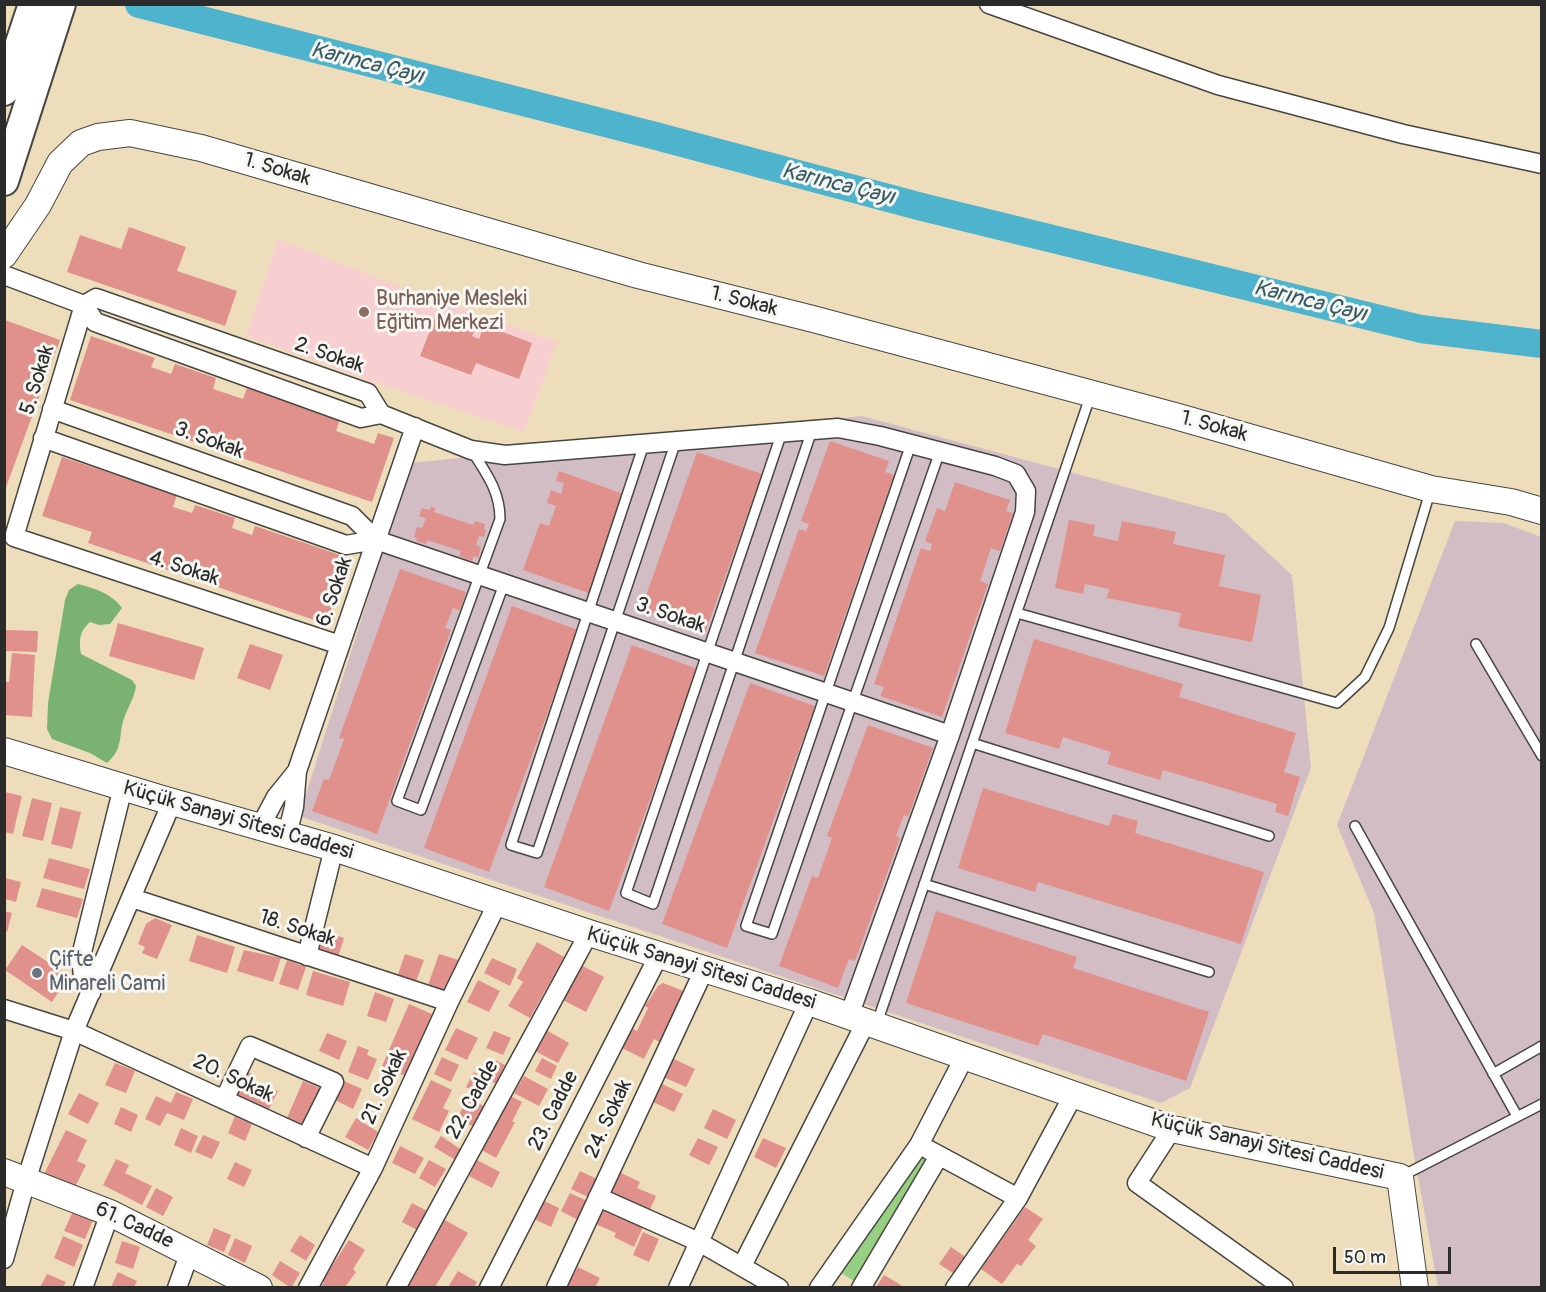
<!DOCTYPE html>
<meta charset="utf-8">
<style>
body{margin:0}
#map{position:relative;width:1546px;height:1292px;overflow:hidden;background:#edb;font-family:Pangolin,sans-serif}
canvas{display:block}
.frame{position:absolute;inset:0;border:6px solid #2b2b2b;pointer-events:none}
.scale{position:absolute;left:1333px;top:1247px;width:118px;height:27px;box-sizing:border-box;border:3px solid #2b2b2b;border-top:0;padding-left:8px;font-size:18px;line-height:21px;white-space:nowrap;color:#2b2b2b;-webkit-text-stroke:4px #f6f6f2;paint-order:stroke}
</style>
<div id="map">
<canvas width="1546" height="1292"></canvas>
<div class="frame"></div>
<div class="scale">50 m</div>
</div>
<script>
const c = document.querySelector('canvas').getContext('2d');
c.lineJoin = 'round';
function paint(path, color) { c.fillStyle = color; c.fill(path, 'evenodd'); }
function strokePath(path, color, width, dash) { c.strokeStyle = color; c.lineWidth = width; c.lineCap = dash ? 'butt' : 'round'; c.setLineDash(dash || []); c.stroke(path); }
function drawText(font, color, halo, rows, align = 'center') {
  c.font = font + ' Pangolin,sans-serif'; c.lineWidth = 6; c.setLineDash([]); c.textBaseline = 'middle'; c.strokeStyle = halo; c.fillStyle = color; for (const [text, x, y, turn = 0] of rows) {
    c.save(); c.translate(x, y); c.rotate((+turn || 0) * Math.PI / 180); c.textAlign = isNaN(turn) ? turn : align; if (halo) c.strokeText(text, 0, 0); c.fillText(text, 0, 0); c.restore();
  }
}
const built = new Path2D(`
 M278,239L406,289L557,342L524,432L376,383L246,336Z`);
const industrial = new Path2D(`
 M862,416L1226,514L1292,575L1311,768L1190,1088L1161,1103L299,816L411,463Z
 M1455,521L1504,523L1541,537V1287H1438L1411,1139L1374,913L1337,825Z`);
const green = new Path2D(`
 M922,1154L926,1158L856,1282L839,1272Z`);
const forest = new Path2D(`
 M78,584C96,589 111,593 122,608L110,624L99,625L90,622C79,632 79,640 81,654L132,680L136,686C134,699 128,707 124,718C118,737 124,748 107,763L90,753L52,739L47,729L48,703L65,600L69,590Z`);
const river = new Path2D(`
 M139,4L652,135L922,207L1421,329L1542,344`);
const building = new Path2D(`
 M129,227L186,247L177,271L237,291L225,326L67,272L80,235L121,249Z
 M435,318L474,332L472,336L479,339L484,325L532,343L519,379L476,363L471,375L420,356Z
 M5,320L60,340L5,490L4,321Z
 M91,336L155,358L151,367L171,374L175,364L216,378L213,389L243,399L247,388L340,419L336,431L374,444L378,433L394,438L372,502L70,400Z
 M830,441L889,461L885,472L894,475L824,676L755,653L799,529L806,531L809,524L801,521Z
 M697,452L762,474L705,633L641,610Z
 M62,457L177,495L173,507L192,513L195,505L235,518L232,528L252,535L255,526L349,558L326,624L88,543L92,532L42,516Z
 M559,471L626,495L591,594L523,570L540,523L549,526L556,506L547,503L551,490L561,494L564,483L556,481Z
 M955,482L1010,500L1006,511L1013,513L1000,551L991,548L980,581L988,584L942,717L880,696L884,687L874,684L921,548L930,551L932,544L925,541L937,508L945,511Z
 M431,507L435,508L434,512L473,525L475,521L485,524L484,529L486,530L484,537L479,536L476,545L481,547L478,558L474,556L472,561L459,556L461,551L427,540L426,544L416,541L417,538L414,537L417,527L422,528L426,518L419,516L422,508L430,510Z
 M1069,520L1095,525L1093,536L1118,541L1122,521L1176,532L1173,544L1225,555L1219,586L1261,595L1252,642L1178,627L1181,613L1107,598L1109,589L1085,584L1083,594L1055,588Z
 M400,569L466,592L460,610L453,608L445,628L451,630L377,834L312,811L324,779L329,780L344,739L339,738Z
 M512,606L578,630L489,872L424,848Z
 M118,623L204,648L194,680L109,656Z
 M6,630L38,631L37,652L6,651Z
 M1034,639L1183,684L1179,697L1296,733L1284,772L1300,777L1288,816L1275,812L1277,804L1163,770L1160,780L1107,764L1111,752L1063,737L1059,749L1005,733Z
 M250,644L283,655L270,690L237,678Z
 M632,645L698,669L609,911L544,887Z
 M12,653L35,655L32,717L4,715V682H9Z
 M750,683L815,706L727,948L662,924Z
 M868,725L933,748L908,817L904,815L896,836L900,838L855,961L849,959L838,988L779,966L812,876L818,878L832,838L827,836Z
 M983,788L1109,826L1113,814L1138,821L1135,833L1264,872L1241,944L1038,882L1035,892L958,868Z
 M5,792L22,796L13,834L5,832Z
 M32,798L52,803L43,841L22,836Z
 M60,807L81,812L72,849L51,844Z
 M49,858L90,869L84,889L43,878Z
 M5,878L21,882L16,902L5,899Z
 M42,888L83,899L77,918L36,907Z
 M4,911L12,913L7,932H4Z
 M936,911L1077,957L1073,968L1209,1012L1186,1081L1043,1034L1038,1046L906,1003Z
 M155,918L172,925L157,959L142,953L145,947L138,944L146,924Z
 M323,931L344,938L338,957L317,950Z
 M197,935L235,947L227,973L189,961Z
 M537,942L564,957L530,1018L508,1006L523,982L517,978Z
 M22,945L69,976L52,1002L5,970Z
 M244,950L281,958L273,982L237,971Z
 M405,954L424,960L415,984L397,977Z
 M439,954L459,960L448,992L428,985Z
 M492,958L517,969L510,986L484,973Z
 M287,960L306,967L298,990L279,984Z
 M577,963L604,977L586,1012L559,998Z
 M313,971L350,982L343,1006L306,995Z
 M478,980L500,991L489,1012L467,1002Z
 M663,983L686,992L661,1043L654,1039L644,1059L622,1048L631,1028L637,1031L648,1008L645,1006L658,986Z
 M375,992L394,999L386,1022L367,1016Z
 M409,1004L432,1014L405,1076L382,1066Z
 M456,1028L478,1038L467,1060L445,1050Z
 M546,1030L569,1043L558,1063L535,1051Z
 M494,1031L511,1038L503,1055L486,1048Z
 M327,1033L347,1041L339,1060L319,1051Z
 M358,1046L369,1050L367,1055L377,1059L368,1080L348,1072Z
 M442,1057L459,1065L451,1082L434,1074Z
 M542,1058L557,1066L551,1079L535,1071Z
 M672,1058L695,1069L686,1087L663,1077Z
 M495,1060L505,1065L496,1084L491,1081L483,1096L466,1087L474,1072L480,1076L485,1064L491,1067Z
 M115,1063L135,1071L126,1093L105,1085Z
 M243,1070L254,1075L252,1081L278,1091L268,1111L232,1094Z
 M524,1076L548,1089L539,1106L514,1093Z
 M431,1080L452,1090L443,1108L449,1111L439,1132L412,1119Z
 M303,1081L322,1089L306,1127L287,1118Z
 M344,1081L362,1089L353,1109L335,1100Z
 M660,1083L683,1094L674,1112L651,1101Z
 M176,1092L193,1099L184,1120L167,1113L160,1126L145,1119L156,1096L171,1103Z
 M79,1093L99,1103L88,1124L68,1114Z
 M508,1095L522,1102L512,1122H515L496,1158L480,1149Z
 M467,1098L484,1106L475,1127L457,1119Z
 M121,1107L138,1115L131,1132L114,1124Z
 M713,1109L736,1120L727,1139L704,1128Z
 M235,1116L252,1124L245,1141L228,1133Z
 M356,1118L378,1132L368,1150L345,1137Z
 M181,1128L198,1136L191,1153L174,1145Z
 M66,1130L87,1140L77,1161L86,1165L74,1189L44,1174Z
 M203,1135L220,1142L212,1159L195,1152Z
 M441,1136L463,1151L457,1161L434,1147Z
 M698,1138L718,1147L709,1165L689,1155Z
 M763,1138L786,1148L776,1168L754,1157Z
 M400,1146L424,1158L415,1174L392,1163Z
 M116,1159L129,1165L125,1173L152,1186L142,1205L103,1185Z
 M429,1160L446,1169L435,1187L419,1178Z
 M477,1160L500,1172L492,1188L469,1176Z
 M235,1162L252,1170L244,1187L227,1179Z
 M580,1171L597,1179L588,1197L571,1189Z
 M619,1172L640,1182L637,1188L656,1196L648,1214L608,1195Z
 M156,1188L173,1197L163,1216L146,1207Z
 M570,1193L587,1201L578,1220L561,1211Z
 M542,1200L559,1208L551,1227L534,1219Z
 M412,1203L429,1212L419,1231L402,1222Z
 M601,1207L643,1227L634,1247L614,1237L616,1233L593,1223Z
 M1025,1207L1043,1219L1028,1240L1036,1246L1021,1266L1017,1264L1002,1284L981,1269Z
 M74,1209L94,1217L85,1239L64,1231Z
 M445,1220L468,1233L435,1287H408Z
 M214,1228L231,1235L224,1252L207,1245Z
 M643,1232L659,1239L649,1262L633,1255Z
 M300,1235L315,1245L306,1261L290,1251Z
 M63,1236L83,1245L74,1267L54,1258Z
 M235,1238L252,1246L245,1263L228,1255Z
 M349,1240L365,1250L353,1269L356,1272L345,1287H321L324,1282L322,1281Z
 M122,1241L140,1247L133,1269L115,1263Z
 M951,1247L967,1258L956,1275L939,1264Z
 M280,1261L300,1273L291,1288L272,1275Z
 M578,1267L600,1278L595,1287H567Z
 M458,1271L477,1282L474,1287H448Z
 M118,1272L137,1281L134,1287H111Z
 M47,1274L66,1282L63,1287H40Z
 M884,1275L901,1285L900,1287H876Z`);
const lane = new Path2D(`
 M782,432L626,893L653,904L812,430
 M644,444L511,845L537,853L676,441
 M911,444L746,926L772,934L940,451
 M472,451C486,473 500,491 500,519L397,801L421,810L504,584
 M1017,613L1337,703L1365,677L1389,628L1430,492
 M1476,644L1542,756
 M972,743L1269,836
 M1355,826L1517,1116
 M924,884L1209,972
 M877,1023L1091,394
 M1493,1074L1542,1046
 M1402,1176L1542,1104`);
const street = new Path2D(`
 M989,4L1218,85L1403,134L1542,164
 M4,275L84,305L95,322L361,418L381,414
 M84,305L14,537L340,645
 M84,305L96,298L368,393L381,414
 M52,409L352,516L376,540
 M381,414L471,450L505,455L838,428L880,436L995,466L1016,474L1026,491L1025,512L950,735L849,1016
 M43,438L346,545L376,540L950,735
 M297,771L415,427
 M260,827L276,797L297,771L294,807L287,835
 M132,898L449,1002
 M307,956L334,848
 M91,993L83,977L81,956L123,787
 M4,1009L74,1031L373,1168
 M224,1100L250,1046L334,1082L306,1138
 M1172,1129L1137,1183L1284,1288
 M929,1150L1018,1198
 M598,1197L699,1242L779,1288
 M4,1259L26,1181L74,1031L172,802
 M742,1266L866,1022
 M83,1288L110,1213
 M177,1288L190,1252
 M308,1288L373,1168L449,1002L498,902
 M396,1288L589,933
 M489,1288L659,955
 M556,1288L704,970
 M678,1288L809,1002
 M819,1288L919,1145L965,1056
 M861,1288L939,1156
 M955,1288L1018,1198L1074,1094`);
const secondary = new Path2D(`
 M4,255L38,205L60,163L81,143L98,137L130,133L201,148L638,275L813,319L1175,416L1431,489L1511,502L1542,511
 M4,751L162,799L334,848L589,933L809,1002L1172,1129L1400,1177L1415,1288
 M4,1172L110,1213L259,1288`);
const primary = new Path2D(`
 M4,91L33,4
 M4,181L61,4`);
const markers = [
 [364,312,6,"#8d6e63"],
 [37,973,6,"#6b7280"]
];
const streetNames = [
 ["1. Sokak",277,170,17],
 ["1. Sokak",744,302,14],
 ["2. Sokak",329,356,19],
 ["5. Sokak",38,380,-73],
 ["1. Sokak",1214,427,15],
 ["3. Sokak",209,441,20],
 ["4. Sokak",184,569,18],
 ["6. Sokak",335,592,-71],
 ["3. Sokak",670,616,19],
 ["Küçük Sanayi Sitesi Caddesi",238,821,16],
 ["18. Sokak",297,929,18],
 ["Küçük Sanayi Sitesi Caddesi",701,969,17],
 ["20. Sokak",233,1079,25],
 ["21. Sokak",385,1087,-65],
 ["22. Cadde",473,1100,-61],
 ["23. Cadde",554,1111,-63],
 ["24. Sokak",609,1119,-65],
 ["Küçük Sanayi Sitesi Caddesi",1267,1147,13],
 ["61. Cadde",134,1226,25]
];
const educationNames = [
 ["Burhaniye Mesleki",376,300],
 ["Eğitim Merkezi",376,324]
];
const worshipNames = [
 ["Çifte",49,961],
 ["Minareli Cami",49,985]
];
const waterNames = [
 ["Karınca Çayı",367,64,14],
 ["Karınca Çayı",838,185,14],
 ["Karınca Çayı",1310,302,14]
];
paint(built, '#f7cfd0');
paint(industrial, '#d2bdc5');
paint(green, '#98d083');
paint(forest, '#7ab271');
strokePath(river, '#4eb3cc', 28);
paint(building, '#e0918b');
strokePath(lane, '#484641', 12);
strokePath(street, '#484641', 21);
strokePath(secondary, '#484641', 28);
strokePath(primary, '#484641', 32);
strokePath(lane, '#fff', 9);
strokePath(street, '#fff', 18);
strokePath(secondary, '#fff', 26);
strokePath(primary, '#fff', 28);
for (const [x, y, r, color] of markers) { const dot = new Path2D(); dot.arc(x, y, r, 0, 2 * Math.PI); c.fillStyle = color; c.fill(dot); strokePath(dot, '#f6f6f2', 2); }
drawText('21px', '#2b2b2b', '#f6f6f2', streetNames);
drawText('21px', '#785e54', '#f6f6f2', educationNames, 'left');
drawText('21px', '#5b616d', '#f6f6f2', worshipNames, 'left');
drawText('italic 22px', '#375b63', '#f6f6f2', waterNames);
</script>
